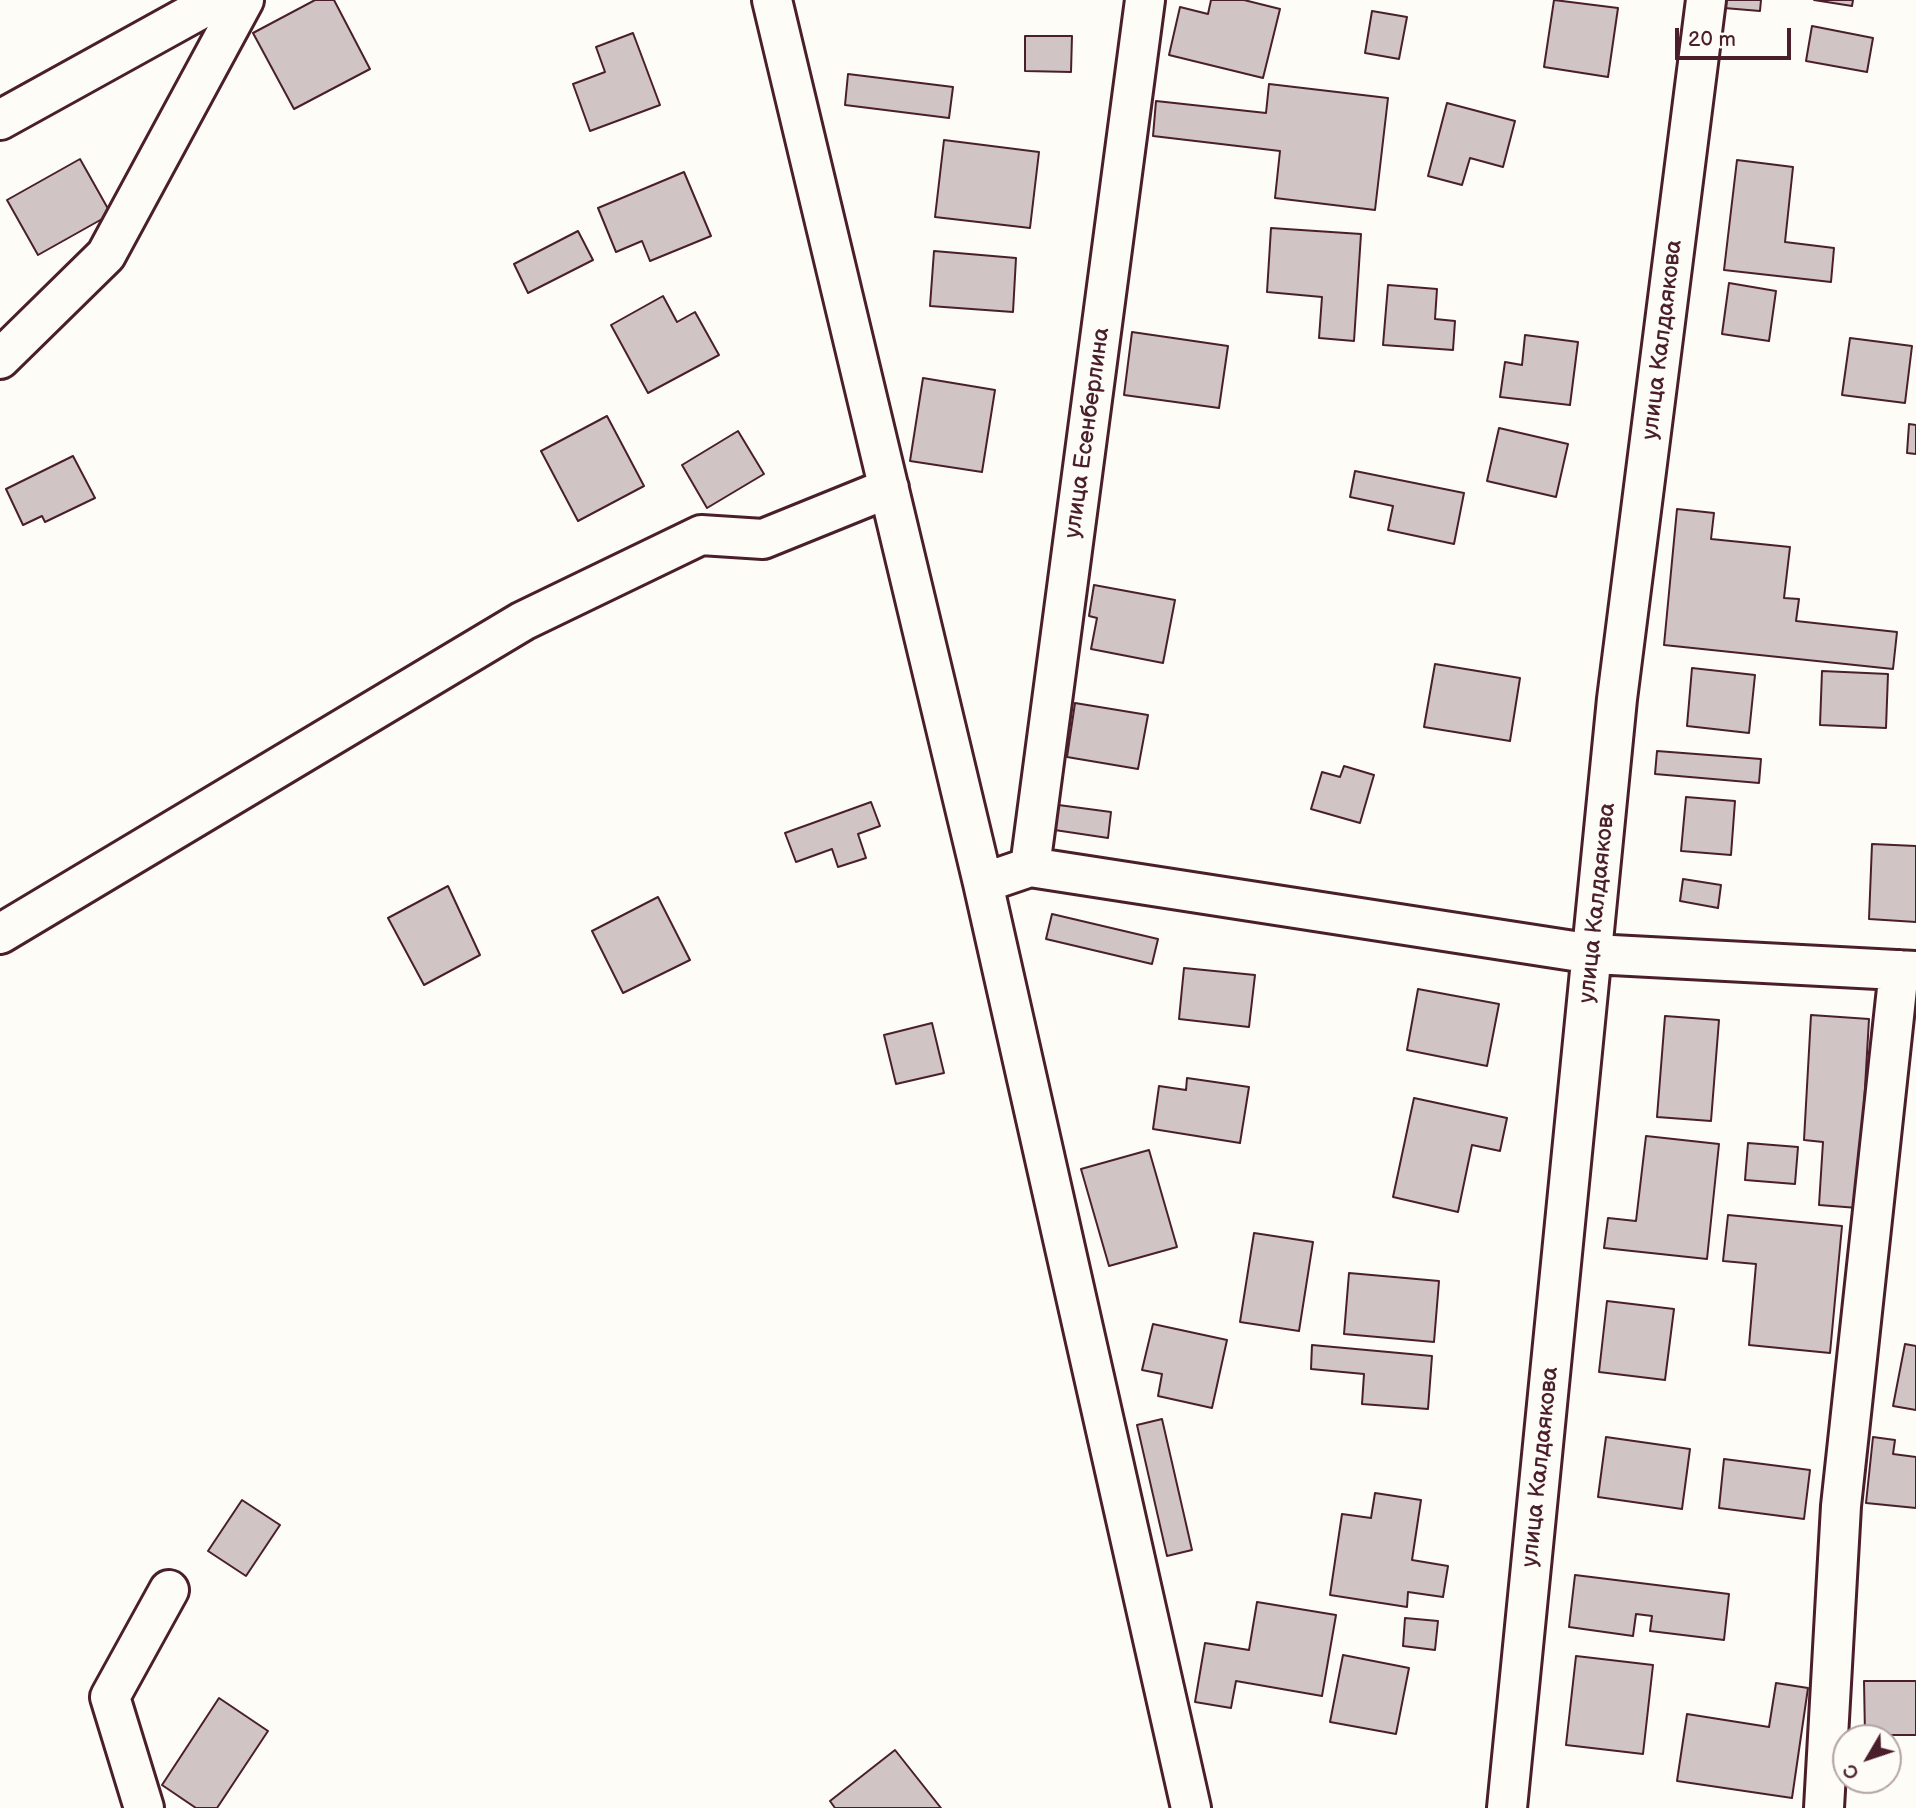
<!DOCTYPE html>
<meta charset="utf-8">
<style>
body{margin:0}
#map{position:relative;width:1916px;height:1808px;overflow:hidden;background:#fdfcf7;font-family:"Balsamiq Sans",sans-serif}
canvas{display:block}
.north{position:absolute;left:1832px;top:1724px;width:70px;height:70px;box-sizing:border-box;background:#fdfcf7;border:2px solid #b5a4a5;border-radius:50%;rotate:231deg;font-size:19px;font-weight:700;line-height:28px;text-align:center;color:#4a1f2b}
.north::after{content:'';display:block;margin:auto;width:24px;height:32px;background:#4a1f2b;clip-path:polygon(50% 0,100% 100%,50% 72%,0 100%)}
.scale{position:absolute;left:1675px;top:28px;width:116px;height:32px;box-sizing:border-box;border:4px solid #4a1f2b;border-top:0;padding-left:9px;font-size:21px;line-height:24px;white-space:nowrap;color:#4a1f2b;-webkit-text-stroke:5px #fdfcf7;paint-order:stroke}
</style>
<div id="map">
<canvas width="1916" height="1808"></canvas>
<div class="north">С</div>
<div class="scale">20 m</div>
</div>
<script>
const c = document.querySelector('canvas').getContext('2d');
c.lineJoin = 'round';
function paint(path, color) { c.fillStyle = color; c.fill(path, 'evenodd'); }
function strokePath(path, color, width, dash) { c.strokeStyle = color; c.lineWidth = width; c.lineCap = dash ? 'butt' : 'round'; c.setLineDash(dash || []); c.stroke(path); }
function drawText(font, color, halo, rows, align = 'center') {
  c.font = font + ' "Balsamiq Sans",sans-serif'; c.lineWidth = 6; c.setLineDash([]); c.textBaseline = 'middle'; c.strokeStyle = halo; c.fillStyle = color; for (const [text, x, y, turn = 0] of rows) {
    c.save(); c.translate(x, y); c.rotate((+turn || 0) * Math.PI / 180); c.textAlign = isNaN(turn) ? turn : align; if (halo) c.strokeText(text, 0, 0); c.fillText(text, 0, 0); c.restore();
  }
}
const building = new Path2D(`
 M315,0H334L370,69L294,109L253,33Z
 M1211,0H1244L1280,9L1263,78L1169,55L1180,7L1208,14Z
 M1554,0L1618,8L1608,77L1544,67Z
 M1725,0H1761L1760,11L1724,8Z
 M1814,0H1853L1852,6Z
 M1372,11L1407,17L1399,59L1365,53Z
 M1812,26L1873,38L1867,72L1806,61Z
 M633,33L660,105L590,131L573,84L605,72L596,47Z
 M1025,36H1072L1071,72L1025,71Z
 M848,74L953,87L949,118L845,105Z
 M1269,84L1388,98L1375,210L1275,198L1280,151L1153,136L1156,101L1266,113Z
 M1447,103L1515,121L1503,167L1470,158L1462,185L1428,176Z
 M944,140L1039,152L1030,228L935,217Z
 M80,159L111,214L38,255L7,200Z
 M1737,160L1793,167L1785,242L1834,248L1831,282L1724,270Z
 M684,172L711,236L650,261L642,241L616,252L598,208Z
 M1271,228L1361,234L1354,341L1319,338L1322,297L1267,292Z
 M578,231L593,260L528,293L514,264Z
 M934,251L1016,258L1013,312L930,306Z
 M1729,283L1776,291L1769,341L1722,334Z
 M1388,285L1437,289L1435,319L1455,321L1453,350L1383,345Z
 M663,296L677,322L695,312L719,355L648,393L611,325Z
 M1132,332L1228,346L1219,408L1124,395Z
 M1525,335L1578,342L1570,405L1500,397L1505,362L1522,365Z
 M1850,338L1912,346L1905,403L1842,395Z
 M923,378L995,390L982,472L910,461Z
 M607,416L644,486L578,521L541,451Z
 M1909,424L1916,425V454L1907,453Z
 M1499,428L1568,444L1556,497L1487,481Z
 M738,431L764,474L707,508L682,465Z
 M73,456L95,498L45,522L42,516L23,525L6,489Z
 M1355,471L1464,493L1454,544L1388,530L1393,506L1350,497Z
 M1677,509L1714,513L1711,539L1790,547L1784,598L1799,599L1796,621L1897,632L1893,669L1664,645Z
 M1094,585L1175,600L1163,663L1091,649L1097,618L1089,616Z
 M1435,664L1520,678L1510,741L1424,727Z
 M1692,668L1755,675L1749,733L1687,726Z
 M1822,671L1888,674L1886,728L1820,725Z
 M1075,703L1148,715L1138,769L1067,757Z
 M1657,751L1761,759L1759,783L1655,774Z
 M1344,766L1374,775L1360,823L1311,809L1322,772L1340,777Z
 M1686,797L1735,801L1731,855L1681,851Z
 M871,802L880,826L858,834L866,858L838,867L832,849L796,862L785,833Z
 M1051,804L1111,812L1108,838L1048,829Z
 M1872,844L1916,846V922L1869,919Z
 M1683,879L1721,885L1718,908L1680,901Z
 M448,886L480,955L424,985L388,918Z
 M658,897L690,960L623,993L592,931Z
 M1052,914L1158,939L1152,964L1046,939Z
 M1184,968L1255,975L1249,1027L1179,1019Z
 M1418,989L1499,1004L1487,1066L1407,1050Z
 M1811,1015L1869,1019L1858,1208L1819,1205L1823,1142L1804,1140Z
 M1665,1016L1719,1020L1711,1121L1657,1117Z
 M932,1023L944,1073L896,1084L884,1035Z
 M1187,1078L1249,1087L1240,1143L1153,1129L1159,1086L1186,1090Z
 M1414,1098L1507,1118L1500,1151L1472,1145L1458,1212L1393,1197Z
 M1646,1136L1719,1144L1707,1259L1604,1248L1608,1218L1636,1221Z
 M1748,1143L1798,1147L1795,1184L1745,1180Z
 M1149,1150L1177,1247L1109,1266L1081,1169Z
 M1728,1215L1842,1226L1830,1353L1749,1345L1756,1264L1723,1261Z
 M1254,1233L1313,1242L1299,1331L1240,1322Z
 M1349,1273L1439,1281L1434,1342L1344,1334Z
 M1607,1301L1674,1309L1665,1380L1599,1372Z
 M1153,1324L1227,1340L1212,1408L1158,1396L1162,1374L1142,1370Z
 M1905,1344L1916,1346V1410L1893,1406Z
 M1312,1345L1432,1356L1428,1409L1362,1404L1364,1374L1311,1369Z
 M1162,1419L1192,1550L1167,1556L1137,1425Z
 M1606,1437L1690,1449L1682,1509L1598,1497Z
 M1873,1437L1895,1440L1893,1454L1916,1457V1508L1866,1503Z
 M1724,1459L1810,1470L1804,1519L1719,1508Z
 M1375,1493L1421,1500L1412,1560L1448,1566L1443,1597L1408,1592L1407,1607L1330,1595L1342,1514L1371,1518Z
 M242,1500L280,1525L246,1576L208,1551Z
 M1575,1575L1729,1594L1724,1640L1650,1631L1652,1616L1636,1614L1633,1636L1569,1627Z
 M1257,1602L1336,1615L1322,1696L1236,1681L1231,1708L1195,1702L1205,1643L1249,1650Z
 M1405,1618L1438,1621L1435,1650L1403,1646Z
 M1343,1655L1409,1668L1396,1734L1330,1722Z
 M1576,1656L1653,1665L1643,1754L1566,1745Z
 M1864,1681H1916V1735H1865Z
 M1776,1683L1808,1688L1792,1798L1677,1781L1687,1714L1769,1727Z
 M219,1698L268,1731L217,1808H196L162,1785Z
 M895,1750L941,1808H835L830,1801Z`);
const minor = new Path2D(`
 M772,0L983,883L1191,1808
 M0,120L217,0
 M0,359L106,255L244,0
 M1030,867L1145,0
 M983,883L1030,867L1593,954L1916,971
 M0,934L523,621L701,535L763,539L889,488
 M144,1808L110,1697L169,1590
 M1507,1808L1617,699L1706,0
 M1824,1808L1841,1506L1899,970`);
const streetNames = [
 ["улица Калдаякова",1663,340,-83],
 ["улица Есенберлина",1088,433,-82],
 ["улица Калдаякова",1598,903,-84],
 ["улица Калдаякова",1541,1467,-84]
];
paint(building, '#d0c5c4');
strokePath(building, '#4a1f2b', 2);
strokePath(minor, '#4a1f2b', 44);
strokePath(minor, '#fdfcf7', 38);
drawText('23px', '#4a1f2b', '#fdfcf7', streetNames);
</script>
